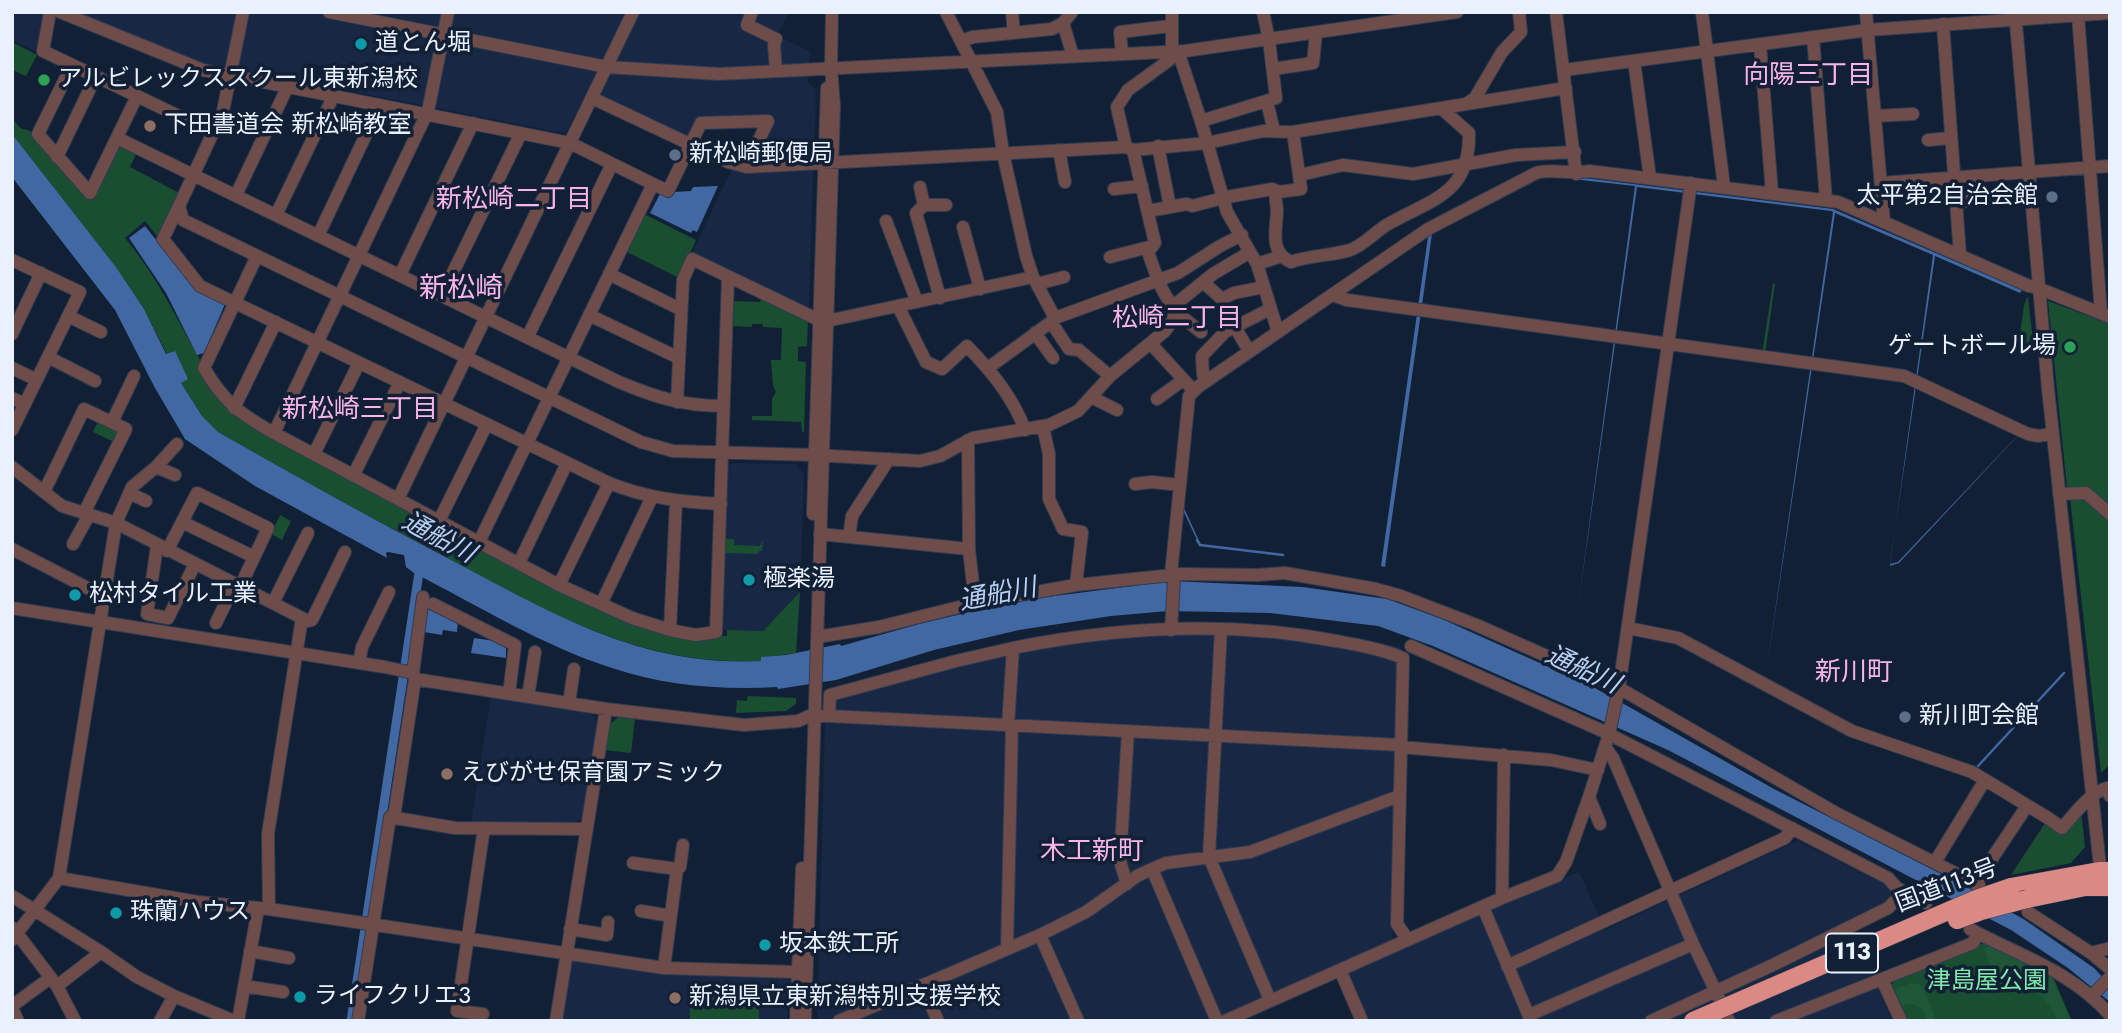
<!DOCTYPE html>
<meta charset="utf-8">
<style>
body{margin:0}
#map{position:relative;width:2122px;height:1033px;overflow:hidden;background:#122036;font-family:Jost,sans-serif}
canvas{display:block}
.frame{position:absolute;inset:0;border:14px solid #e9f1fe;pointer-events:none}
</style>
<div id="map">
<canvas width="2122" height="1033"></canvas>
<div class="frame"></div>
</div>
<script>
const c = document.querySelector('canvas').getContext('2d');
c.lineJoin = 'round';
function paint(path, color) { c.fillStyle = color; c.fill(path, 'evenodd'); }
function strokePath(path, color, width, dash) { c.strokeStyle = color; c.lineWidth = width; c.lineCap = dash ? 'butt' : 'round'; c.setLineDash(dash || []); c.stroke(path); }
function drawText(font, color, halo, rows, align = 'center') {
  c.font = font + ' Jost,"Noto Sans JP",sans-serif'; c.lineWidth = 7; c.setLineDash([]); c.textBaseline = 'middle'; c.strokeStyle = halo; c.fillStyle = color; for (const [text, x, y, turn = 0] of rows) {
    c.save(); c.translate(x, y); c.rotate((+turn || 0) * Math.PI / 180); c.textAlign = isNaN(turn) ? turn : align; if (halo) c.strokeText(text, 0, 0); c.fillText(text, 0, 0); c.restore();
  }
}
const built = new Path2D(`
 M12,12H45L37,52L12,40Z
 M67,12H788L777,36L810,51L807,81L816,90L814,160H753L776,116L700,119L689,137L587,90L566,132L563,133L345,90L348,70L306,63L302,81L184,60Z
 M732,169L752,173L813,170L809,305L806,309L691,255Z
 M733,463L795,464L804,474L800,592L763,631L722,630L728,467Z
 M1214,624L1310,630L1401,647L1403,658L1392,943L1212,1021H817L826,689L1005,643L1095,628Z
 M491,696L590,713L598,723L582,817L572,826L471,823Z
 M1797,841L1890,887L1895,898L1848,920L1892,1021H1368L1345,971L1579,872L1605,930Z
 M568,957L789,976L787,1021H559Z`);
const green = new Path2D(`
 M12,42L37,55L26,76L12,70Z
 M12,118L20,128L30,131L91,200L117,146L121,144L137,152L130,167L181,194L160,240L145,221L125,238C166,287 189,347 224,399L562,588L696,635L727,636V630L763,631L800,592L796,653L761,658V661C674,665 600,638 524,599L326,493L218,432L202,416L181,383L174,351L167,354L144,309L116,267L12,134Z
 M1951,180L1953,200L1935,202L1933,181Z
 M644,214L696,240L679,278L625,251Z
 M1773,283L1775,284L1765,354H1762Z
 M2027,297H2028L2034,351L2018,349L2024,305Z
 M761,299L808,320L807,346L798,347V361L806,362L804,432H802L801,422L752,420V416H772V399L776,392L773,386L771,360H781L782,328L763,327V324H752V327L733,326L734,301L760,302Z
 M2048,301L2110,324V506C2095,492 2087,486 2067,488Z
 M100,417L123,428L116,443L93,432Z
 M2083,497L2110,520V764L2101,773L2070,498Z
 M280,515L291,521L282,540L271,534Z
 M726,539H734V545L760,546L763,540L762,551H759L758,554L725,553Z
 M748,696L796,698V704L786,711L736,713L737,700L747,701Z
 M619,717L635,719L631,753L604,750L608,725Z
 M2081,811L2085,847L2071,863L2011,875L2047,820L2062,833Z
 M1991,943L2050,970L2072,1021H1906L1891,987L1894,980L1981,944Z
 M690,989L759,991V1021H690Z`);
const forest = new Path2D(`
 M1992,945L2049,971L2071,1021H2059C2041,992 2034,985 1999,990L1984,949Z
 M1911,983L1920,984L1925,991L1936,1021H1928C1923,1008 1917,1000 1902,1006L1895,989Z`);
const water = new Path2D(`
 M12,134L116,267L144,309L166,354L175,351L188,379L181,383L202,416L218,432C295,476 373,519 451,560C554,614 640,667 761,661V657L786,655L840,644L841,646L919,624L1016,601L1171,581L1303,587L1387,599L1442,619L1593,687L1631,708L1774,789L1967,887L2025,920L2094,968L2110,985V1002L2068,968L2011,930L1668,750L1433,646L1378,626L1270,613L1168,611L1111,616L1019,630L934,650L836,680L778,689L777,687C721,690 666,686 612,668C545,647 477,605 414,573L406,567L404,555L388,552L386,553L387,558L255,486L185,439L155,388L115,310L12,177Z
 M1545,173L1833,209L2022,290L2020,293L1935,256L1890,564L1898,562L2038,414L1899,563L1890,566L1868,725L1933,255L1835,213L1766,674L1833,212L1831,211L1637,187L1578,607L1635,186L1545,176L1432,234L1385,567L1381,566L1428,237L1194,398L1184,508L1200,543L1198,542L1182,508L1193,397L1433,231Z
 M718,186L697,232L693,230L691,233L650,213L660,194L670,198L674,192L691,191L693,187Z
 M145,226L195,289L225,304L204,353L197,355L166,293L129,238Z
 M428,608L458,621L457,632L443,630L442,635L424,632Z
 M474,638L495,641L506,647V658L471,653Z`);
const stream = new Path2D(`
 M1197,540L1200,545L1283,555
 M1978,766L2064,673`);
const canal = new Path2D(`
 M351,1021L420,566`);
const minor = new Path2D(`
 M50,12L43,51L214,133
 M60,12L203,70L570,143L653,184L479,542
 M243,12L223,111L179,206L183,220L641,442L673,451L814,455L920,461L940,456L973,438L1049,425L1078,411L1110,376L1165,331L1173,320L1177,303L1213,274L1250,252
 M329,12L607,67L719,74L1185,51L1457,12
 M752,12L747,25L776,39L774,45L776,71
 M946,12L997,112L1003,153L1026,256L1033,277L1055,318L1051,322L1069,349L1079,350L1110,376
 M1012,12L1014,33
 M1172,12V58L1128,90L1117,107L1126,147L1133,150L1155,243L1148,252C1155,271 1161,294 1175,308
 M1556,12L1576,174
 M1702,12L1724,187
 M1866,12L1884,222
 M2015,12L2048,389L2101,876
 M2078,15L2101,313
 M1063,23L1073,56
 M1943,24L1960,255
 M1813,37L1826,200
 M961,41L973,37L1052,29L1063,23L1072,12
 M1760,44L1772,193
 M1178,51L1201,121L1227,212L1257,264L1278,332
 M1122,54L1120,32L1170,26
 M1634,61L1650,178
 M72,65L38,134L90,193L137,96
 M1273,69L1313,63L1316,33
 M1564,70L1868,30L2110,13
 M592,98L728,162L747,167L1126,147
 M1267,102L1274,131
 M1466,104L1566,88
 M1875,116L1913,114
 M1201,121L1276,98L1269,40L1263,12
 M117,138L619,382C657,398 684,406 724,406
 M1928,140L1951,138
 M1158,146L1170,207
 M1059,150L1065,182
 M1133,150L1207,143L1263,131L1293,132L1466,104L1475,98L1502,52L1521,32L1519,12
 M57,157L96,76
 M1300,175L1343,165L1413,174L1516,155L1575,152
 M1881,183L2110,166
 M653,184L668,191L701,123L768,121L746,167
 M920,187L924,205L916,213L940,298
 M1114,189L1142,186
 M1276,192C1275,198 1276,203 1277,209C1277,228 1268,252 1291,262C1310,255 1331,256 1350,250C1365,245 1376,230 1390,223C1435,198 1470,193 1469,133L1442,109
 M236,195L288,86
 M1956,202L1981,200
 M924,205H946
 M179,206L163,239L200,286L609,483C646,498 682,502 721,504
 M1148,211L1187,204L1192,206L1227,197L1272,189L1279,192L1301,189L1293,132
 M276,215L334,95
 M886,221L917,302
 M963,227L980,289
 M318,236L380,105
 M257,256L204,368C224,402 240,414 274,433L559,585L601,604L632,618L670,630L696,635L716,632L728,277
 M1110,257L1153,246
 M12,260L80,292L12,430
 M1257,264L1282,256
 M609,274L680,309
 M400,275L473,123
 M1203,282L1222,299L1234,293L1264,287
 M1037,284L1064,277
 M442,295L521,133
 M1332,295L1347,300L1904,376L2028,434L2039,436L2053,433
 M898,306L926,362L942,369L967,346C991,371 1013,397 1025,430
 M1176,312L1201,332
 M589,315L679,358
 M68,316L101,332
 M1055,318L1178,273L1220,246L1242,235
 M1235,327L1249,351
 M1035,333L1053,358
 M12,334L41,273
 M528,336L612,164
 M1151,344L1194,391
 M48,357L95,381
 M12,368L37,380
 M988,368L1051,322
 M1207,381L1203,375L1202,356L1225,332L1270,309
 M1091,397L1117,410
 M12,398L25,404
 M1157,399L1183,380
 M677,402L683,280L692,259L819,320L827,321L1033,277
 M234,408L276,322
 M112,422L134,376
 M1043,427L1049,454V499L1063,529L1082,532L1076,585
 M274,433L428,111L448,12
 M968,440L969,549L975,603L1076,585L1182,574L1257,575L1285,573L1376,589L1401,596L1474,624L1619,688L1836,813L1979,885
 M314,454L359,363
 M12,467L62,506L116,523L302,618L268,834L269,909
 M156,467L175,475
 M354,474L400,382
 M1135,484L1152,482L1180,485
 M44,492L84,409L126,429L84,513
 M129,493L146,501
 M2059,494L2086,493L2110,514
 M398,499L633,12
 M813,514L827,88
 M439,521L487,424
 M182,522L254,557
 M820,534L969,549
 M849,537L852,516L889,459
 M73,544L89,515
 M157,546L147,614L168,618L195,564
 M12,549L105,597
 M167,551L197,493L268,528L240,587
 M519,563L567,463
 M559,585L609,483
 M273,603L308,533
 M433,604L515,645L509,694
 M601,604L652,497
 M12,608L385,667L413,673L415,679L394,817
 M302,618L308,621L312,620L345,552
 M216,623L235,584
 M1628,628L1678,638L1852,731L1972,772L2048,818L2062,828C2074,815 2089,793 2107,788L2110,796
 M1221,629L1209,857L1270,1000
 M670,630L676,502
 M1171,630L1174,579L1171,574L1189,396L1199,386L1428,229L1536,173C1553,168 1571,175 1589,171L1838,202L2029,286L2038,288L2110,317
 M817,637L879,627L975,603
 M1411,646L1605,732L1888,878L1897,888L1926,903
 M359,663L362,647L389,592
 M413,673L423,597
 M415,679L606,709L744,725L798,721L809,716H829L1401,745
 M528,697L535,652
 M569,703L574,669
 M829,716L830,695L956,661L1013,648
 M1008,726L1013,648C1118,627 1230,621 1336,641C1358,645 1381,649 1403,658L1397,924L1408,940
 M1401,747L1551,760L1598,770
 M1605,747L1613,758L1693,944L1719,998
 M1589,797L1600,824
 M1935,862L1985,780
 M633,863L677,869
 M1152,869L1217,1021
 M59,878L198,902L269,909L664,968L797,972
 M1127,884L1120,861L1128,731
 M1975,884L2027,806
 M12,896L101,952L137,977L174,996L234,1021
 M1502,898L1504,755
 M1483,907L1531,1021
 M641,911L671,916
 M2028,912L2091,953L2110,969
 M13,928L57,986L75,1021
 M570,929L607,935L608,922
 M1970,929C2020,956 2071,971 2110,1015
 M1040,935L1078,1021
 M12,940L59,878L116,523L132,487L156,467L177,444
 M1007,949L1012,726
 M250,951L289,958
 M2091,953L2110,948
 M1507,966L1785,838L1792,828
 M664,968L677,869L680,867L683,845
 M1340,970L1362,1021
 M1882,980L1901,1021
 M922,985L938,1021
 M57,986L101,952
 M244,986L283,992
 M2091,997L2110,977
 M12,1006L50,978
 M12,1008L18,1021
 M483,1014L457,1011L484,828
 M1529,1015L1693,944
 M1728,1019L1729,1021
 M160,1021L174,996
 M238,1021L258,909
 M358,1021L390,817L455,828L587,829
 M556,1021L606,709
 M796,1021L802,868
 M805,1021L834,106L831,67L832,12
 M839,1021L1040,935L1086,912L1137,876L1152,869L1166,863L1250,852L1399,796
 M1225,1021L1502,898L1557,876L1566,862L1589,797L1609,734L1619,688L1691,183
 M1651,1021L1775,964L1888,908L1899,897L1897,888
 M1776,1021L1973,943L1978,933`);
const highway = new Path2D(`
 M2011,887L2099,871H2110
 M2027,899L2085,887H2110`);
const highwayBridge = new Path2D(`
 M1957,920L1981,911L2027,899
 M1693,1021L1976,899L2011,887`);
const markers = [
 [361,44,7,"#0f9aa8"],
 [44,80,7,"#2e9e5b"],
 [150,126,7,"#8d6e63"],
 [675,155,7,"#5c6f8a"],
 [2052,197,7,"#5c6f8a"],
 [2070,347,7,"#2e9e5b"],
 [749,580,7,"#0f9aa8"],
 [75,595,7,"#0f9aa8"],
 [1905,717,7,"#5c6f8a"],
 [447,774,7,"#8d6e63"],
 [116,913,7,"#0f9aa8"],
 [765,945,7,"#0f9aa8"],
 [300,997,7,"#0f9aa8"],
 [675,998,7,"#8d6e63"]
];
const shields = [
 [1852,953,52]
];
const shieldNames = [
 ["113",1852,953]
];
const poiNames = [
 ["道とん堀",375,44],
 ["アルビレックススクール東新潟校",58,80],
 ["下田書道会 新松崎教室",164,126],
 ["新松崎郵便局",689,155],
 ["太平第2自治会館",2038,197,"right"],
 ["ゲートボール場",2056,347,"right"],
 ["極楽湯",763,580],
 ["松村タイル工業",89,595],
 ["新川町会館",1919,717],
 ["えびがせ保育園アミック",461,774],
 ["珠蘭ハウス",130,913],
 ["坂本鉄工所",779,945],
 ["ライフクリエ3",314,997],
 ["新潟県立東新潟特別支援学校",689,998]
];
const streetNames = [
 ["国道113号",1947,887,-21]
];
const parkNames = [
 ["津島屋公園",1987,982]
];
const neighbourhoodNames = [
 ["向陽三丁目",1808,77],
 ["新松崎二丁目",514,201],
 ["松崎二丁目",1177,320],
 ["新松崎三丁目",360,411],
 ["新川町",1854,674],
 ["木工新町",1092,853]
];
const waterNames = [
 ["通船川",438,539,28],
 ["通船川",998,596,-11],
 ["通船川",1582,671,25]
];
const quarterNames = [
 ["新松崎",461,290]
];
paint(built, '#182844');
paint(green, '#1a4e31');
paint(forest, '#1d5737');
paint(water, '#4168a2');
strokePath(stream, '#4168a2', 2.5);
strokePath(canal, '#4168a2', 9);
strokePath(minor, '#303d52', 14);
strokePath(highway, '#303d52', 19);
strokePath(minor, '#6e4c4a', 12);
strokePath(highway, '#db8984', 18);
strokePath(highwayBridge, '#303d52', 19, []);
strokePath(highwayBridge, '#db8984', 18);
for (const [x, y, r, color] of markers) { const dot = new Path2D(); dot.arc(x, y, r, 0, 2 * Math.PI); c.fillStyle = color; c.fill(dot); strokePath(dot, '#122036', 2.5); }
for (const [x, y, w] of shields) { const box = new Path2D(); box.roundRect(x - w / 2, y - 19.5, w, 39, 5); c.fillStyle = '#122036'; c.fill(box); strokePath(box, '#e9f1fe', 2); }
drawText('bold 23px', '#e9f1fe', null, shieldNames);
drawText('24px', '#e9f1fe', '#122036', poiNames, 'left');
drawText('24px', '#e9f1fe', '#122036', streetNames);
drawText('24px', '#81e8a9', '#122036', parkNames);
drawText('26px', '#f9b5e7', '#122036', neighbourhoodNames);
drawText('italic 26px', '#b8cff0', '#122036', waterNames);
drawText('28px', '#f9b5e7', '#122036', quarterNames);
</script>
